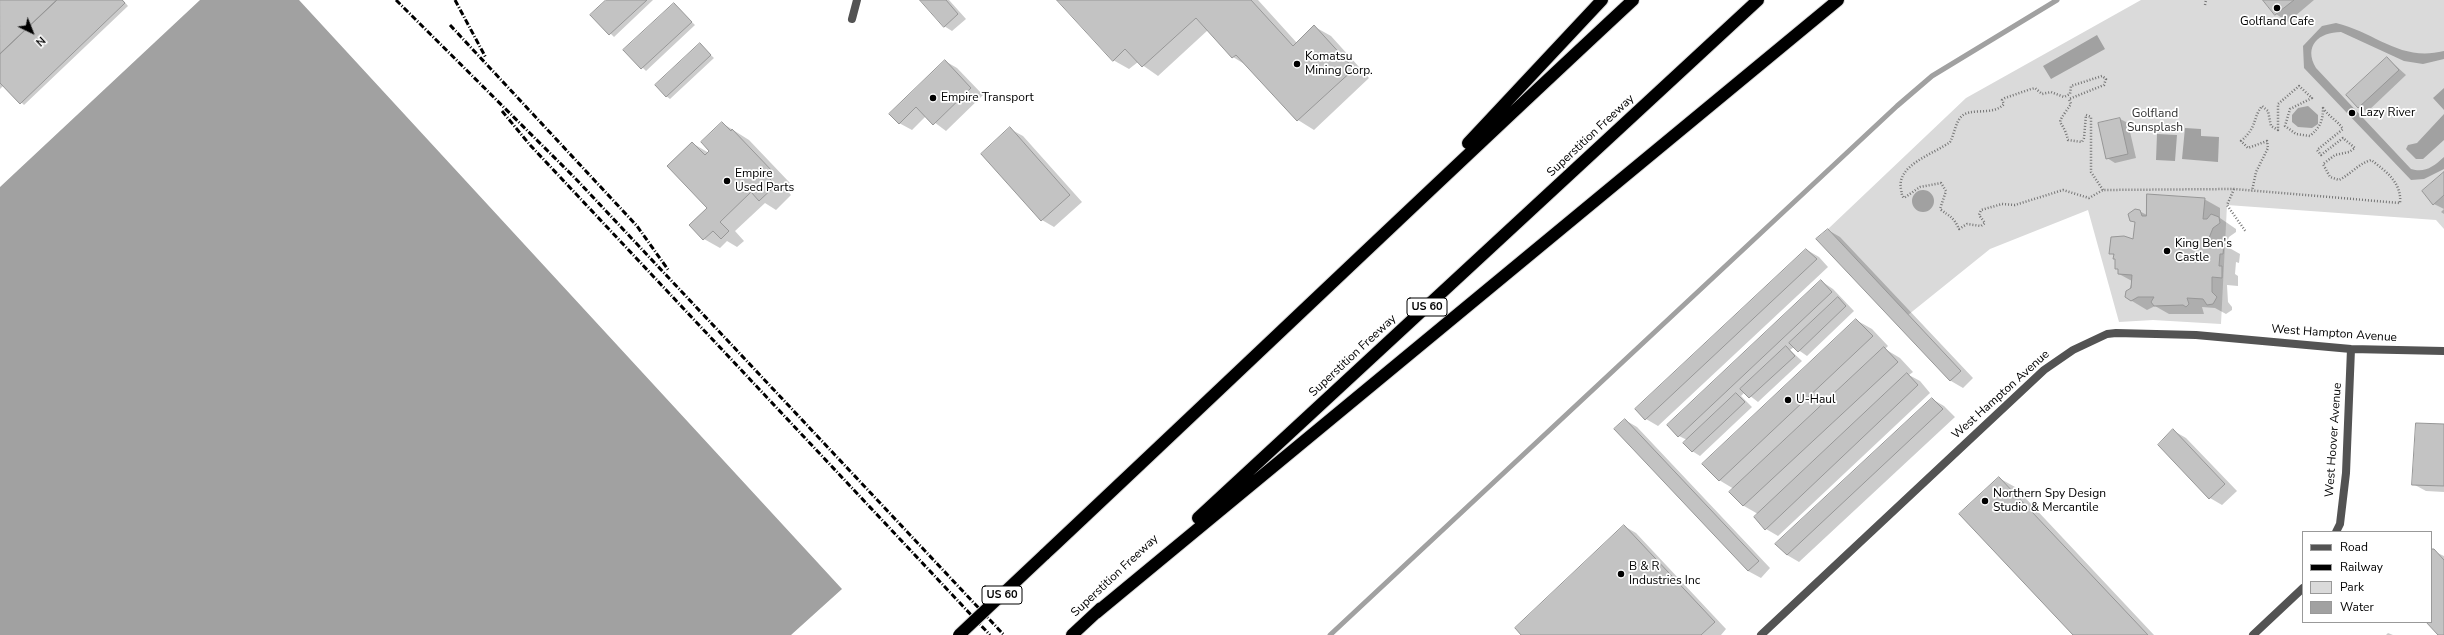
<!DOCTYPE html>
<style>
body{margin:0}
#map{position:relative;width:2444px;height:635px;overflow:hidden;background:#fff;font-family:"Nunito Sans",sans-serif}
canvas{display:block}
.legend{position:absolute;left:2302px;top:531px;width:130px;height:92px;box-sizing:border-box;background:#fff;border:1px solid #999;margin:0;padding:5px 7px;list-style:none;font-size:12px;color:#000}
.legend li{display:flex;align-items:center;gap:8px;height:20px}
.legend b{width:20px;border:1px solid #999}
.north{position:absolute;left:12px;top:12px;width:40px;height:40px;-webkit-text-stroke:3px #fff;paint-order:stroke;rotate:137deg;font-size:11px;font-weight:700;line-height:16px;text-align:center;color:#000}
.north::after{content:'';display:block;margin:auto;width:14px;height:18px;background:#000;clip-path:polygon(50% 0,100% 100%,50% 72%,0 100%)}
</style>
<div id="map">
<canvas width="2444" height="635"></canvas>
<ul class="legend">
<li><b style="height:5px;background:#535353"></b>Road</li>
<li><b style="height:5px;background:#000"></b>Railway</li>
<li><b style="height:11px;background:#dadada"></b>Park</li>
<li><b style="height:11px;background:#a1a1a1"></b>Water</li>
</ul>
<div class="north">N</div>
</div>
<script>
const c = document.querySelector('canvas').getContext('2d');
c.lineJoin = 'round';
function paint(path, color) { c.fillStyle = color; c.fill(path, 'evenodd'); }
function strokePath(path, color, width, dash) { c.strokeStyle = color; c.lineWidth = width; c.lineCap = dash ? 'butt' : 'round'; c.setLineDash(dash || []); c.stroke(path); }
function drawText(font, color, halo, rows, align = 'center') {
  c.font = font + ' "Nunito Sans",sans-serif'; c.lineWidth = 3.5; c.setLineDash([]); c.textBaseline = 'middle'; c.strokeStyle = halo; c.fillStyle = color; for (const [text, x, y, turn = 0] of rows) {
    c.save(); c.translate(x, y); c.rotate((+turn || 0) * Math.PI / 180); c.textAlign = isNaN(turn) ? turn : align; if (halo) c.strokeText(text, 0, 0); c.fillText(text, 0, 0); c.restore();
  }
}
const green = new Path2D(`
 M2141,0H2444V229L2436,220L2227,205L2221,324L2153,320L2119,322L2088,210L1990,249L1908,315L1828,229L1966,98Z`);
const water = new Path2D(`
 M200,0H299L842,589L791,635H0V187Z
 M2336,23C2377,33 2400,62 2444,51V59L2423,64L2404,61L2341,32C2319,32 2303,46 2316,68L2411,169C2425,173 2433,167 2444,157V169L2424,179L2411,180L2304,68L2303,46L2322,26Z
 M2097,35L2105,49L2051,79L2043,66Z
 M2444,88V110L2433,98Z
 M2308,106L2318,115V124L2312,128L2298,127L2292,122V115L2298,108Z
 M2444,114V140L2423,159H2416L2406,149L2408,145L2417,143Z
 M2185,128L2201,129V136L2219,137L2218,162L2182,159Z
 M2157,134L2177,135L2175,161L2156,160Z
 M1912 201a11 11 0 1 1 22 0a11 11 0 1 1-22 0Z`);
const shadow = new Path2D(`
 M0,0H123L128,6L24,105L4,85L0,89Z
 M607,0H653L614,37L592,15Z
 M921,0H949L966,19L952,31L944,26Z
 M1058,0H1258L1297,43L1315,27L1331,36L1369,78L1314,130L1298,120L1246,65L1233,57L1208,30L1158,76L1138,62L1129,69L1113,60Z
 M2264,0H2314L2288,22L2276,14Z
 M674,5L695,25L646,71L625,50Z
 M700,45L714,58L670,99L666,96Z
 M2387,58L2406,75L2367,112L2359,107Z
 M945,61L957,68L983,95L946,131L926,116L912,130L899,123Z
 M2120,119L2128,123L2136,158L2115,163L2107,158L2099,124Z
 M722,123L749,140L790,183L784,187L791,195L776,210L765,203L735,231L744,241L737,247L727,241L720,248L704,239L708,208L692,143L709,153Z
 M1010,129L1023,136L1082,202L1054,227L1042,220Z
 M2444,173V214L2441,212L2444,209L2434,204Z
 M2204,199L2220,208V218L2236,229V232L2229,237L2226,246L2240,254L2239,263L2236,262L2235,274L2238,276V286L2227,285L2228,302L2232,307V310L2226,314L2215,308L2202,307L2204,314H2169L2155,306L2147,310L2127,298L2132,281L2119,274V270L2116,268L2115,256L2111,253L2134,240L2139,211L2147,215Z
 M1828,230L1840,237L1973,378L1963,388L1951,381L1818,239Z
 M1807,250L1819,257L1828,267L1658,426L1646,419Z
 M1821,281L1833,289L1854,311L1807,356L1794,347L1790,350L1802,361L1758,402L1745,392L1741,396L1752,407L1700,456L1692,451L1687,440L1679,436Z
 M1856,320L1872,329L1888,346L1885,349L1900,358L1913,372L1909,375L1920,381L1930,393L1778,536L1766,529L1758,514L1744,506L1731,492L1734,489L1719,480Z
 M1932,399L1944,406L1955,417L1799,562L1787,555Z
 M1625,420L1637,427L1770,568L1761,578L1748,571Z
 M2444,425V492L2426,491L2413,484Z
 M2174,431L2186,438L2237,491L2222,505L2210,498Z
 M1999,478L2015,487L2154,635H2074Z
 M1624,526L1636,533L1726,629L1721,635H1523Z
 M2431,550L2444,556V635H2440L2427,622H2431Z
 M2388,633L2393,635H2386Z`);
const stream = new Path2D(`
 M1330,635L1897,106L1932,76L2057,0`);
const building = new Path2D(`
 M0,0H57L0,54Z
 M57,0H122L125,3L20,104L0,83V54Z
 M606,0H647L609,35L590,15Z
 M920,0H946L958,14L944,27Z
 M1057,0H1251L1293,46L1314,25L1354,69L1297,121L1236,55L1232,58L1196,18L1142,67L1125,49L1113,61Z
 M2263,0H2294L2275,15Z
 M674,3L692,22L641,69L623,50Z
 M700,43L711,55L666,97L655,85Z
 M2387,57L2399,70L2358,108L2346,95Z
 M945,60L971,88L933,125L916,107L899,124L889,114Z
 M2120,118L2128,154L2106,159L2098,123Z
 M722,122L731,131L732,129L774,173L769,178L776,185L759,201L751,192L720,222L729,231L721,239L713,231L703,240L689,225L707,208L667,166L692,142L705,155L709,151L701,142Z
 M1010,127L1070,195L1041,221L981,154Z
 M2444,172V195L2433,205L2422,191Z
 M2147,194L2205,198L2203,219H2207L2211,214L2219,217L2220,223L2213,228L2209,238L2216,248L2221,241L2224,244L2223,254H2220L2219,266H2222V278L2212,277V292L2217,297L2213,304L2207,305L2203,299L2187,298L2189,304L2186,307L2183,305L2154,306L2151,302L2154,297H2138L2131,301L2125,297L2126,291L2131,288L2132,275L2118,274V269H2115V259H2113L2114,254H2109L2111,237L2124,236L2133,239L2135,222L2130,221L2128,214L2135,209L2140,210L2142,216H2146Z
 M1828,229L1961,371L1950,381L1816,239Z
 M1806,249L1817,259L1645,420L1635,409Z
 M1821,280L1832,292L1678,437L1667,425Z
 M1838,297L1846,306L1798,352L1789,343Z
 M1856,319L1873,336L1719,481L1702,464Z
 M1786,346L1795,356L1749,398L1740,389Z
 M1884,347L1898,362L1743,506L1729,492Z
 M1907,373L1918,385L1765,530L1754,517Z
 M1736,393L1745,402L1692,452L1683,443Z
 M1932,398L1943,409L1787,555L1775,544Z
 M1625,419L1759,561L1748,571L1614,429Z
 M2416,423L2444,424V486L2412,485Z
 M2173,429L2225,484L2209,499L2158,445Z
 M1999,477L2148,635H2073L1959,514Z
 M1624,525L1715,622L1701,635H1521L1515,628Z
 M2431,549H2434L2444,560V635H2438L2426,622H2431Z`);
const path = new Path2D(`
 M2205,5L2206,0
 M2234,189L2227,205L2246,232
 M2103,190L2091,172V117L2086,115L2084,138L2082,142L2068,140C2062,115 2053,130 2071,104L2069,99L2104,85L2106,79L2102,76L2071,86L2070,94L2064,97L2051,92L2042,94L2035,88L2031,89L2005,98L2002,100L2004,104C1992,117 1969,106 1960,118C1955,125 1954,135 1950,142C1934,154 1896,165 1901,189C1902,193 1901,195 1904,198L1920,187L1941,183L1946,191L1940,209C1950,217 1953,216 1959,229L1967,224L1981,226L1985,223L1979,215L1981,210L2002,204L2015,205L2063,190L2089,198L2103,190L2234,189L2400,203C2402,183 2386,171 2371,160C2358,164 2351,174 2339,180L2330,177L2323,164L2335,155L2349,152L2355,148L2343,138L2321,155L2317,150L2343,129C2337,120 2329,117 2323,108C2323,121 2320,127 2310,136L2296,134L2285,126L2290,109L2312,98L2299,86L2278,104V130L2271,126L2268,111L2262,106C2252,119 2258,126 2241,141L2248,148L2267,141L2268,148L2256,172L2252,191`);
const street = new Path2D(`
 M852,19L857,0
 M2336,532L2340,524L2346,473L2351,349
 M1761,635L2044,370L2073,350L2107,334L2116,333L2196,335L2351,349L2444,351
 M2253,635L2303,588`);
const highway = new Path2D(`
 M1468,143L1602,0
 M1198,518L1758,0
 M1044,555C1241,370 1435,184 1633,0
 M1096,613L1838,0
 M1072,635L1101,608`);
const rail = new Path2D(`
 M396,0L575,178L1004,635
 M455,0L486,58
 M450,25L637,226L669,271
 M502,111L530,145L990,635`);
const highwayBridge = new Path2D(`
 M959,635L1044,555`);
const markers = [
 [2277,8,4,"#000"],
 [1297,64,4,"#000"],
 [933,98,4,"#000"],
 [2352,113,4,"#000"],
 [727,181,4,"#000"],
 [2167,251,4,"#000"],
 [1788,400,4,"#000"],
 [1985,501,4,"#000"],
 [1621,574,4,"#000"]
];
const shields = [
 [1427,307,40],
 [1002,595,40]
];
const shieldNames = [
 ["US 60",1427,307],
 ["US 60",1002,595]
];
const poiNames = [
 ["Golfland Cafe",2277,22,"center"],
 ["Komatsu",1305,57],
 ["Mining Corp.",1305,71],
 ["Empire Transport",941,98],
 ["Lazy River",2360,113],
 ["Empire",735,174],
 ["Used Parts",735,188],
 ["King Ben's",2175,244],
 ["Castle",2175,258],
 ["U-Haul",1796,400],
 ["Northern Spy Design",1993,494],
 ["Studio & Mercantile",1993,508],
 ["B & R",1629,567],
 ["Industries Inc",1629,581]
];
const parkNames = [
 ["Golfland",2155,114],
 ["Sunsplash",2155,128]
];
const streetNames = [
 ["Superstition Freeway",1591,136,-43],
 ["West Hampton Avenue",2334,334,4],
 ["Superstition Freeway",1353,356,-43],
 ["West Hampton Avenue",2001,395,-42],
 ["West Hoover Avenue",2334,440,-86],
 ["Superstition Freeway",1115,576,-43]
];
paint(green, '#dadada');
paint(water, '#a1a1a1');
paint(shadow, '#0003');
strokePath(stream, '#a1a1a1', 5);
paint(building, '#c3c3c3');
strokePath(building, '#979797', 1);
strokePath(highway, '#dbdbdb', 14);
strokePath(path, '#757575', 2.5, [1, 2]);
strokePath(street, '#535353', 8);
strokePath(highway, '#000', 12);
strokePath(rail, '#000', 3, [6, 2, 1, 2]);
strokePath(highwayBridge, '#dbdbdb', 14, []);
strokePath(highwayBridge, '#000', 12);
for (const [x, y, r, color] of markers) { const dot = new Path2D(); dot.arc(x, y, r, 0, 2 * Math.PI); c.fillStyle = color; c.fill(dot); strokePath(dot, '#fff', 1.5); }
for (const [x, y, w] of shields) { const box = new Path2D(); box.roundRect(x - w / 2, y - 9, w, 18, 3); c.fillStyle = '#fff'; c.fill(box); strokePath(box, '#000', 1); }
drawText('bold 11px', '#000', null, shieldNames);
drawText('12px', '#000', '#fff', poiNames, 'left');
drawText('12px', '#313131', '#fff', parkNames);
drawText('12px', '#000', '#fff', streetNames);
</script>
